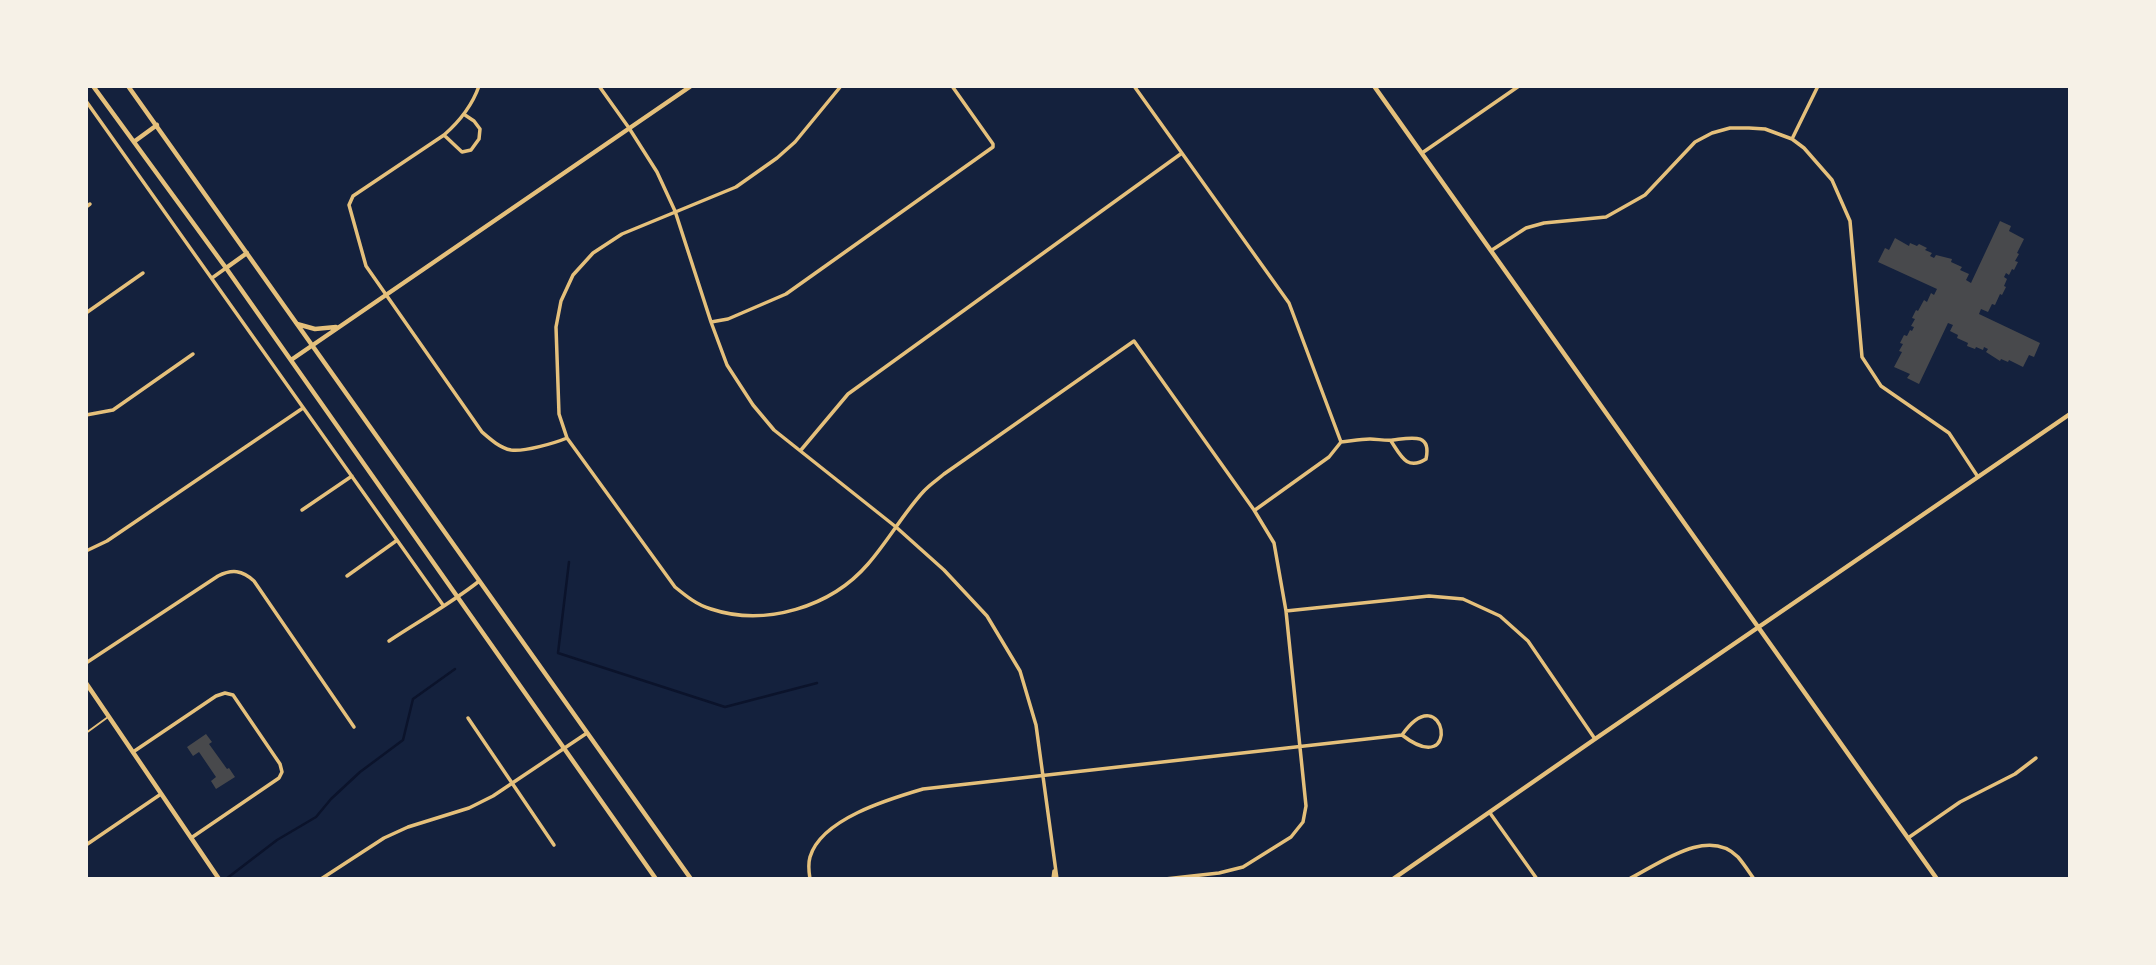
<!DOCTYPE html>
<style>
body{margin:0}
#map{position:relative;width:2156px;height:965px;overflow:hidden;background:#14213d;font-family:Quicksand,sans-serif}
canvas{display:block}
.frame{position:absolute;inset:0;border:88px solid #f6f1e7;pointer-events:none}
</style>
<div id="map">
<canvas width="2156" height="965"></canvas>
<div class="frame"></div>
</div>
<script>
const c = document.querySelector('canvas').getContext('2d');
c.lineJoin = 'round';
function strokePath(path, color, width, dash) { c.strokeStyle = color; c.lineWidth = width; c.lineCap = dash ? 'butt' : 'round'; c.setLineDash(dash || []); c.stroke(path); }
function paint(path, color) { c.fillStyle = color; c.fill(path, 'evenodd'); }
const stream = new Path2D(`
 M569,562L558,653L725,707L817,683
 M226,879L277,840L316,817L331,799L360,772L403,740L413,699L455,669`);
const building = new Path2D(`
 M2000,221L2011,226L2009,231L2024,239L2017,253L2019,254L2015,261L2018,262L2014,270L2012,269L2009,275L2006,273L2004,277L2007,279L2004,286L2006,287L2002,295L2000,294L1995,305L1992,304L1988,312L1981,309L1979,314L2040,343L2034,357L2029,355L2023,367L2009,360L2008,362L2001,359L2000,361L1986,352L1988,349L1984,347L1983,350L1976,347L1975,349L1967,346L1968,343L1957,338L1958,335L1950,331L1953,325L1948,323L1919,384L1907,378L1910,374L1894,367L1902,352L1899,351L1903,344L1900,343L1904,335L1907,336L1910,330L1912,331L1914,327L1911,326L1915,319L1912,318L1916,310L1918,311L1924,300L1927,302L1931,293L1934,295L1937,289L1878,262L1885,248L1889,250L1895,238L1909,246L1910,243L1917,246L1919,244L1927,248L1925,250L1932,253L1930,256L1934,258L1936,255L1952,259L1951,262L1962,267L1960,270L1969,274L1966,280L1971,283Z
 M206,734L212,742L209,744L227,769L229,768L235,777L216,789L211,781L216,777L199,752L193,756L187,747Z`);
const service = new Path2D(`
 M86,733L108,717`);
const minor = new Path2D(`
 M479,86C472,106 460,121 444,135L353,196L349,205L366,266L482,432C490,439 500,448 511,450C524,452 555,443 567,438
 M599,86L629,128L657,172L675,211L711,322L727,365L753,405L774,430L896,527L944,570L987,616L1020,671L1036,725L1057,879
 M841,86L795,142L777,158L736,187L622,234L593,253L573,275L561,301L556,327L559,414L567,438L675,587C686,596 697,605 711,609C765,627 831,607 868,564C888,541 903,514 923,492C929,485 937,480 944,474L1134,341L1254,510L1274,543L1286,611L1306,806L1303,822L1291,837L1243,867L1219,873L1165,879
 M1134,86L1289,303L1341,442
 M86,101L443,605
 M445,136L462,152L471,150L479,139L480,129L474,121L465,115
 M1792,139L1818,86
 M1422,153L1519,86
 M86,207L90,204
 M1492,250L1526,228L1544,223L1606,217L1645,195L1695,142L1712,133L1730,128H1749L1765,129L1792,139L1804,148L1832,180L1850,221L1862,357L1881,386L1949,433L1978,477
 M212,278L226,268
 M86,313L143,273
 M711,322L728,319L786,294L993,147V144L952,86
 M86,415L113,410L193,354
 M1341,442C1351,441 1360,439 1370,439C1377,439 1386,441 1393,440C1410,438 1432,432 1426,459C1407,471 1401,456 1391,441
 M801,450L848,394L1182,153
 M302,510L352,476
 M1255,510L1329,457L1341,442
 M86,551L107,541L303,408
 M347,576L396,541
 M1286,611L1429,596L1463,599L1500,616L1528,641L1595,739
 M389,641C419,621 450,604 478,582
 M86,663L218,576C232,569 242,570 254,581L354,727
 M468,718L554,845
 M133,752L216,696L225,693L233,695L280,764L282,772L279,778L191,838
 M1490,813L1537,879
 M1908,838L1960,802L2015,774L2036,758
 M86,845L161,794
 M321,879L384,838L408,827L469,808L493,796L587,733
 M810,879C809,873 808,864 810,857C821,819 889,799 923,789L1402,735C1463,782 1445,674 1402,735
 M1053,879L1054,871
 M1629,879C1659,864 1708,826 1738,857C1744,864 1749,872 1754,879`);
const tertiary = new Path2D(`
 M93,86L226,268L656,879
 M128,86L691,879
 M1374,86L1937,879
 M135,141L157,125
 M226,268L247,253
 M297,324L315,329L336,327
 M291,360L691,86
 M86,683L219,879
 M1393,879L1595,739L2070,414`);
strokePath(stream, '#0b132b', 2.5);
paint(building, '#48494c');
strokePath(service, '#e5c07b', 2);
strokePath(minor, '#e5c07b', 3.5);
strokePath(tertiary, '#e5c07b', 4.5);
</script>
